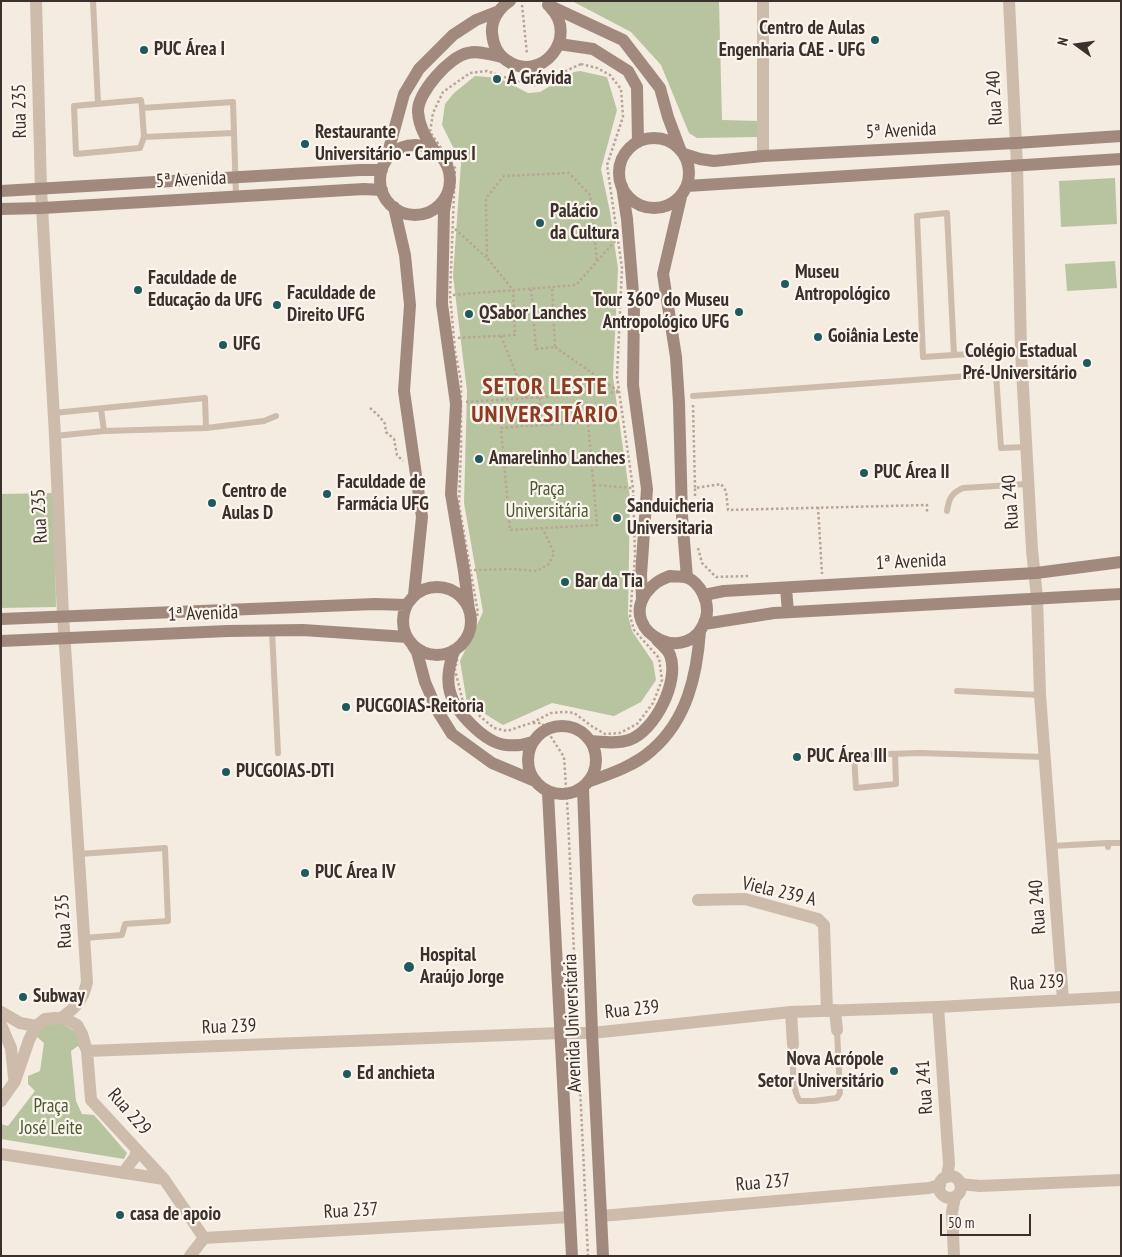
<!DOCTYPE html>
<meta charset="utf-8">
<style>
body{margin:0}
#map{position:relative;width:1122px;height:1257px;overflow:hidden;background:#f4ebe1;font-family:"PT Sans Narrow",sans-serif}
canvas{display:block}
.frame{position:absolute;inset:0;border:2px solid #3b302b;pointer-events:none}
.north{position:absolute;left:1052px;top:20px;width:50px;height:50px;-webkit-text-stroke:4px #fbf5ee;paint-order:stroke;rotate:284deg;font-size:14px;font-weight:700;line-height:20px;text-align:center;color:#3b302b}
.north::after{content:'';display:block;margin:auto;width:18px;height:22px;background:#3b302b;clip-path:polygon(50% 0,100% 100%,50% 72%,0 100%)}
.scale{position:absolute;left:940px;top:1214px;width:91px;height:22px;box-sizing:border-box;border:2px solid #3b302b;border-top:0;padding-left:6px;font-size:15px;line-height:18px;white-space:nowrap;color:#3b302b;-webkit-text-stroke:4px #fbf5ee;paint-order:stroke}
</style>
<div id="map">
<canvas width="1122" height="1257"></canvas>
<div class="frame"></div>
<div class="north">N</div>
<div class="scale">50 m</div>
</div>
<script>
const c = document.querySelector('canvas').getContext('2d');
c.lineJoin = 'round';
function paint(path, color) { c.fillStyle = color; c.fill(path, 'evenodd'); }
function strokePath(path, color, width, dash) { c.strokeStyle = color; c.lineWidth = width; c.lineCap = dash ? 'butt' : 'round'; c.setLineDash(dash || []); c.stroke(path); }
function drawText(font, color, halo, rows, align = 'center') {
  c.font = font + ' "PT Sans Narrow",sans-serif'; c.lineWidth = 4.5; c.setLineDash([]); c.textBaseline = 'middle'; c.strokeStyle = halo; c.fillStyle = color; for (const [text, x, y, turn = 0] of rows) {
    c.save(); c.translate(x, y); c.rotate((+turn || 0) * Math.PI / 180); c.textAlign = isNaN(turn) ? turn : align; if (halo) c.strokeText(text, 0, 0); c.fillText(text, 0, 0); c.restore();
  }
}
const green = new Path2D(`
 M572,1H719L722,120L760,121L759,137L697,138L689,133L661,65L631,32Z
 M580,71L607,77L617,110L601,169L610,212L618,269L613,377L630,498L628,615L632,631L653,662L656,680L641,702L614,716L552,703L503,725L467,703L460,661L483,612L464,503L467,391L453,276L461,163L442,125L445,104L454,93L475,76L499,78L528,93L540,92L574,72Z
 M1115,178L1117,224L1061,227L1059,181Z
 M1115,261L1117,288L1067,291L1065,264Z
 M54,493L56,607L1,608V494Z
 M62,1023L77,1033L82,1052L78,1046L71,1051L76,1101L82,1114L94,1115L127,1153L124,1159L1,1139V1124L8,1126L35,1091L28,1084V1076L40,1071L44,1043L36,1036L42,1025Z`);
const path = new Path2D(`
 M522,5L527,54
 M581,64L597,68L610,75L621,89L623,117L607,165L622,268L617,377L633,488L635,556L630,616L634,630L659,658L662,680L653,703L637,724L620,733L605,734L593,727L574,713L564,712L551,713L531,723L507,731L494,728L463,702L455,670L458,655L472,630L478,613L459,505L461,447V381L455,351L450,295L455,168L430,132L433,113L443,92L470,73L487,71L513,80L535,85Z
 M455,229L487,258
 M531,289L536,349L555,347L552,287
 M453,295L576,285L616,240
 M501,336L526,398
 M458,338L515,335L513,290L487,258L486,198L504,176L569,173L590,195L597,262
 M555,347L618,391
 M540,398L541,425L501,428L510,530L597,525L588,422L541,425
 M466,402L619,392
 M693,405L695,488H694
 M370,408L380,417L385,424L386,432L394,439L397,455L403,461
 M594,485L632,488
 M695,496V488L721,484L726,491L728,510L927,505V512
 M818,507L822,574
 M698,548L702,563L716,577L748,576
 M474,570L514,569L537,571L549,564L554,553L543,529
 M533,723H542L564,757L568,817L577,1021
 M578,1044L588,1256`);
const service = new Path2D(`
 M93,1L98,104
 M142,108L141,100L74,106L76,154L140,148L144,137
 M234,133L144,137L142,108L233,102L236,196
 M947,213L954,355L923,357L917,216Z
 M954,355L1021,351
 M693,396L996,374L1001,448L1026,447
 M101,409L104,431
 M54,413L205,398L206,428
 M55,436L104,431L206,428L264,421L276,416
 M947,511C949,499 951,493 963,488L1028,484
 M272,631L278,753
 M957,691L1040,695
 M895,754L896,784L856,788L854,755L920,753L1045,757
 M1108,843H1121
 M1052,846L1108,843V847
 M79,854L165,848L168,921L125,924L122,935L84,938
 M793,1045C793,1058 791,1091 800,1101H814L837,1098L840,1093L837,1030`);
const minor = new Path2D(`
 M36,1L41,189L55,436L63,615L87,982C83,1001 75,1008 60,1019
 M763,156V1
 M698,900L745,899L818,919L824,925L827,1011
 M938,1007L949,1164L947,1177
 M835,1010L837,1030
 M1,1012L20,1023L36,1026
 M791,1012L793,1045
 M1,1025L11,1048L14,1078
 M87,1051L561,1033
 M1,1101L15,1081L29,1040L36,1026L45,1019L55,1018L66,1019L77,1025L82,1034L87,1051L91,1100L164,1179L204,1238
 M1,1154L164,1179
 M123,1173L135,1157L137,1150
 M939 1187a11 11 0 1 1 22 0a11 11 0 1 1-22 0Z
 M960,1184L980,1186L1121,1180
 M601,1216L929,1188L940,1185
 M204,1238L570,1217
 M190,1256L204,1238
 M954,1256L952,1212L955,1197`);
const tertiary = new Path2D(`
 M1009,1L1017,165L1021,351L1032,550L1037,597L1040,695L1063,1000
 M561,1033H592L791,1012L938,1007L1121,997`);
const secondary = new Path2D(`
 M510,1C499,8 491,20 492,33C493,44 497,54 506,60C541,85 580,37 550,7
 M548,5L623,40L660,88L668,117L680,149
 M559,44L593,49L628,71L637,87L638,142
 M619 173a35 35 0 1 1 70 0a35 35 0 1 1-70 0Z
 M380 180a35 35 0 1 1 70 0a35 35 0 1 1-70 0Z
 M434,150C426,138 419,127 418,112C417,93 450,56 468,53C479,50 491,55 502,57
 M684,154L700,159L714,161L763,156L1016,143L1121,136
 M386,160L404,94L419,69L453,35L476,20L499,11
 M622,186L627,219L634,305L633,385L647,489L641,575L642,599
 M687,186L1121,159
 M1,191L360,170H382
 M447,195L444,211L442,304L456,404L451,494L464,571L469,610
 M681,197L663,274L676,357L679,403L682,516L687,578
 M394,207L405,255L410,305L404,391L422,517L414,595
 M1,209L42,208L364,189L382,190
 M670,576C675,577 681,576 686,577C701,583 710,603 706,618C691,669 618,633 646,593C653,584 659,580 670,576Z
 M403 621a34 34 0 1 1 68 0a34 34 0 1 1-68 0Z
 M786,588L788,612
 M704,595L724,591L1036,573L1121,562
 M1,619L375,604L406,605
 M704,624L774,613L1121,594
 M1,641L228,631L303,630L407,637
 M413,646L417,652L425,682L437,710L452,734L492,763L535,781
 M454,650C450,663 446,678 450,692C455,712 485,743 506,745C516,746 524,745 533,742
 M528 760a34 34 0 1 1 68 0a34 34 0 1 1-68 0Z
 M591,741C604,742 617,744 629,740C655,731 680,681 670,655C668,650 661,644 657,640
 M590,781C610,774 636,765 652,750C687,720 697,675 700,631
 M583,788L592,1033L603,1256
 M548,793L572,1256`);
const markers = [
 [875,40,5,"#1f5a5e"],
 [144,50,5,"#1f5a5e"],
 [497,79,5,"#1f5a5e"],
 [305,144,5,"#1f5a5e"],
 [540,223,5,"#1f5a5e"],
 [785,284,5,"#1f5a5e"],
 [138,290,5,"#1f5a5e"],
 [277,305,5,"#1f5a5e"],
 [739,312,5,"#1f5a5e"],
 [469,314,5,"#1f5a5e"],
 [818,337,5,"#1f5a5e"],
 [223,345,5,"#1f5a5e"],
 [1087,363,5,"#1f5a5e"],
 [479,459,5,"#1f5a5e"],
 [864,473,5,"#1f5a5e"],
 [327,494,5,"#1f5a5e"],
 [212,503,5,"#1f5a5e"],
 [617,518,5,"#1f5a5e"],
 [565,582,5,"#1f5a5e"],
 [346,707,5,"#1f5a5e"],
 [797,757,5,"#1f5a5e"],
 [226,772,5,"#1f5a5e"],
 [305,873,5,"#1f5a5e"],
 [409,967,6,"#1f5a5e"],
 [23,997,5,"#1f5a5e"],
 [894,1071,5,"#1f5a5e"],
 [347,1074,5,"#1f5a5e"],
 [120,1215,5,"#1f5a5e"]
];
const poiNames = [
 ["Centro de Aulas",865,29,"right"],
 ["Engenharia CAE - UFG",865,51,"right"],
 ["PUC Área I",154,50],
 ["A Grávida",507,79],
 ["Restaurante",315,133],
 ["Universitário - Campus I",315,155],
 ["Palácio",550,212],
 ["da Cultura",550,234],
 ["Museu",795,273],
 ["Antropológico",795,295],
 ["Faculdade de",148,279],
 ["Educação da UFG",148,301],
 ["Faculdade de",287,294],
 ["Direito UFG",287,316],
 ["Tour 360º do Museu",729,301,"right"],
 ["Antropológico UFG",729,323,"right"],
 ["QSabor Lanches",479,314],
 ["Goiânia Leste",828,337],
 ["UFG",233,345],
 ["Colégio Estadual",1077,352,"right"],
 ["Pré-Universitário",1077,374,"right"],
 ["Amarelinho Lanches",489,459],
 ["PUC Área II",874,473],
 ["Faculdade de",337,483],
 ["Farmácia UFG",337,505],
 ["Centro de",222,492],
 ["Aulas D",222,514],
 ["Sanduicheria",627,507],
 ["Universitaria",627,529],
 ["Bar da Tia",575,582],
 ["PUCGOIAS-Reitoria",356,707],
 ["PUC Área III",807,757],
 ["PUCGOIAS-DTI",236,772],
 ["PUC Área IV",315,873],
 ["Hospital",420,956],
 ["Araújo Jorge",420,978],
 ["Subway",33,997],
 ["Nova Acrópole",884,1060,"right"],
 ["Setor Universitário",884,1082,"right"],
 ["Ed anchieta",357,1074],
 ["casa de apoio",130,1215]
];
const streetNames = [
 ["Rua 240",995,98,-93],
 ["Rua 235",20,111,-91],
 ["5ª Avenida",901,131,-3],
 ["5ª Avenida",191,180,-3],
 ["Rua 240",1011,502,-94],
 ["Rua 235",40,516,-93],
 ["1ª Avenida",911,562,-3],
 ["1ª Avenida",203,614,-2],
 ["Viela 239 A",779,892,13],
 ["Rua 240",1038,907,-94],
 ["Rua 235",64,921,-94],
 ["Rua 239",1037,983,-3],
 ["Rua 239",632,1010,-6],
 ["Avenida Universitária",573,1023,-92],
 ["Rua 239",229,1027,-2],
 ["Rua 241",925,1087,-94],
 ["Rua 229",129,1112,49],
 ["Rua 237",763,1183,-5],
 ["Rua 237",351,1211,-3]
];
const parkNames = [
 ["Praça",547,490],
 ["Universitária",547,512],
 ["Praça",51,1107],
 ["José Leite",51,1129]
];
const districtNames = [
 ["SETOR LESTE",545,387],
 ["UNIVERSITÁRIO",545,415]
];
paint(green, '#b8c4a0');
strokePath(path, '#b9a596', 2.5, [2.5, 2.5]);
strokePath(service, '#cdbbac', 6);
strokePath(minor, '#cdbbac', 12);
strokePath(tertiary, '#cdbbac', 12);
strokePath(secondary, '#a18a7d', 12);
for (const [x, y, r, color] of markers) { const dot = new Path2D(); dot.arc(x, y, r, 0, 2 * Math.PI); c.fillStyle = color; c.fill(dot); strokePath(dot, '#fbf5ee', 2); }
drawText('bold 19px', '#3b302b', '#fbf5ee', poiNames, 'left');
drawText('19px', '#3b302b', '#fbf5ee', streetNames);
drawText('19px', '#4a5a2e', '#fbf5ee', parkNames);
c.letterSpacing = '1px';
drawText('bold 24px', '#8c3b22', '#fbf5ee', districtNames);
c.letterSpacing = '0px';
</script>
